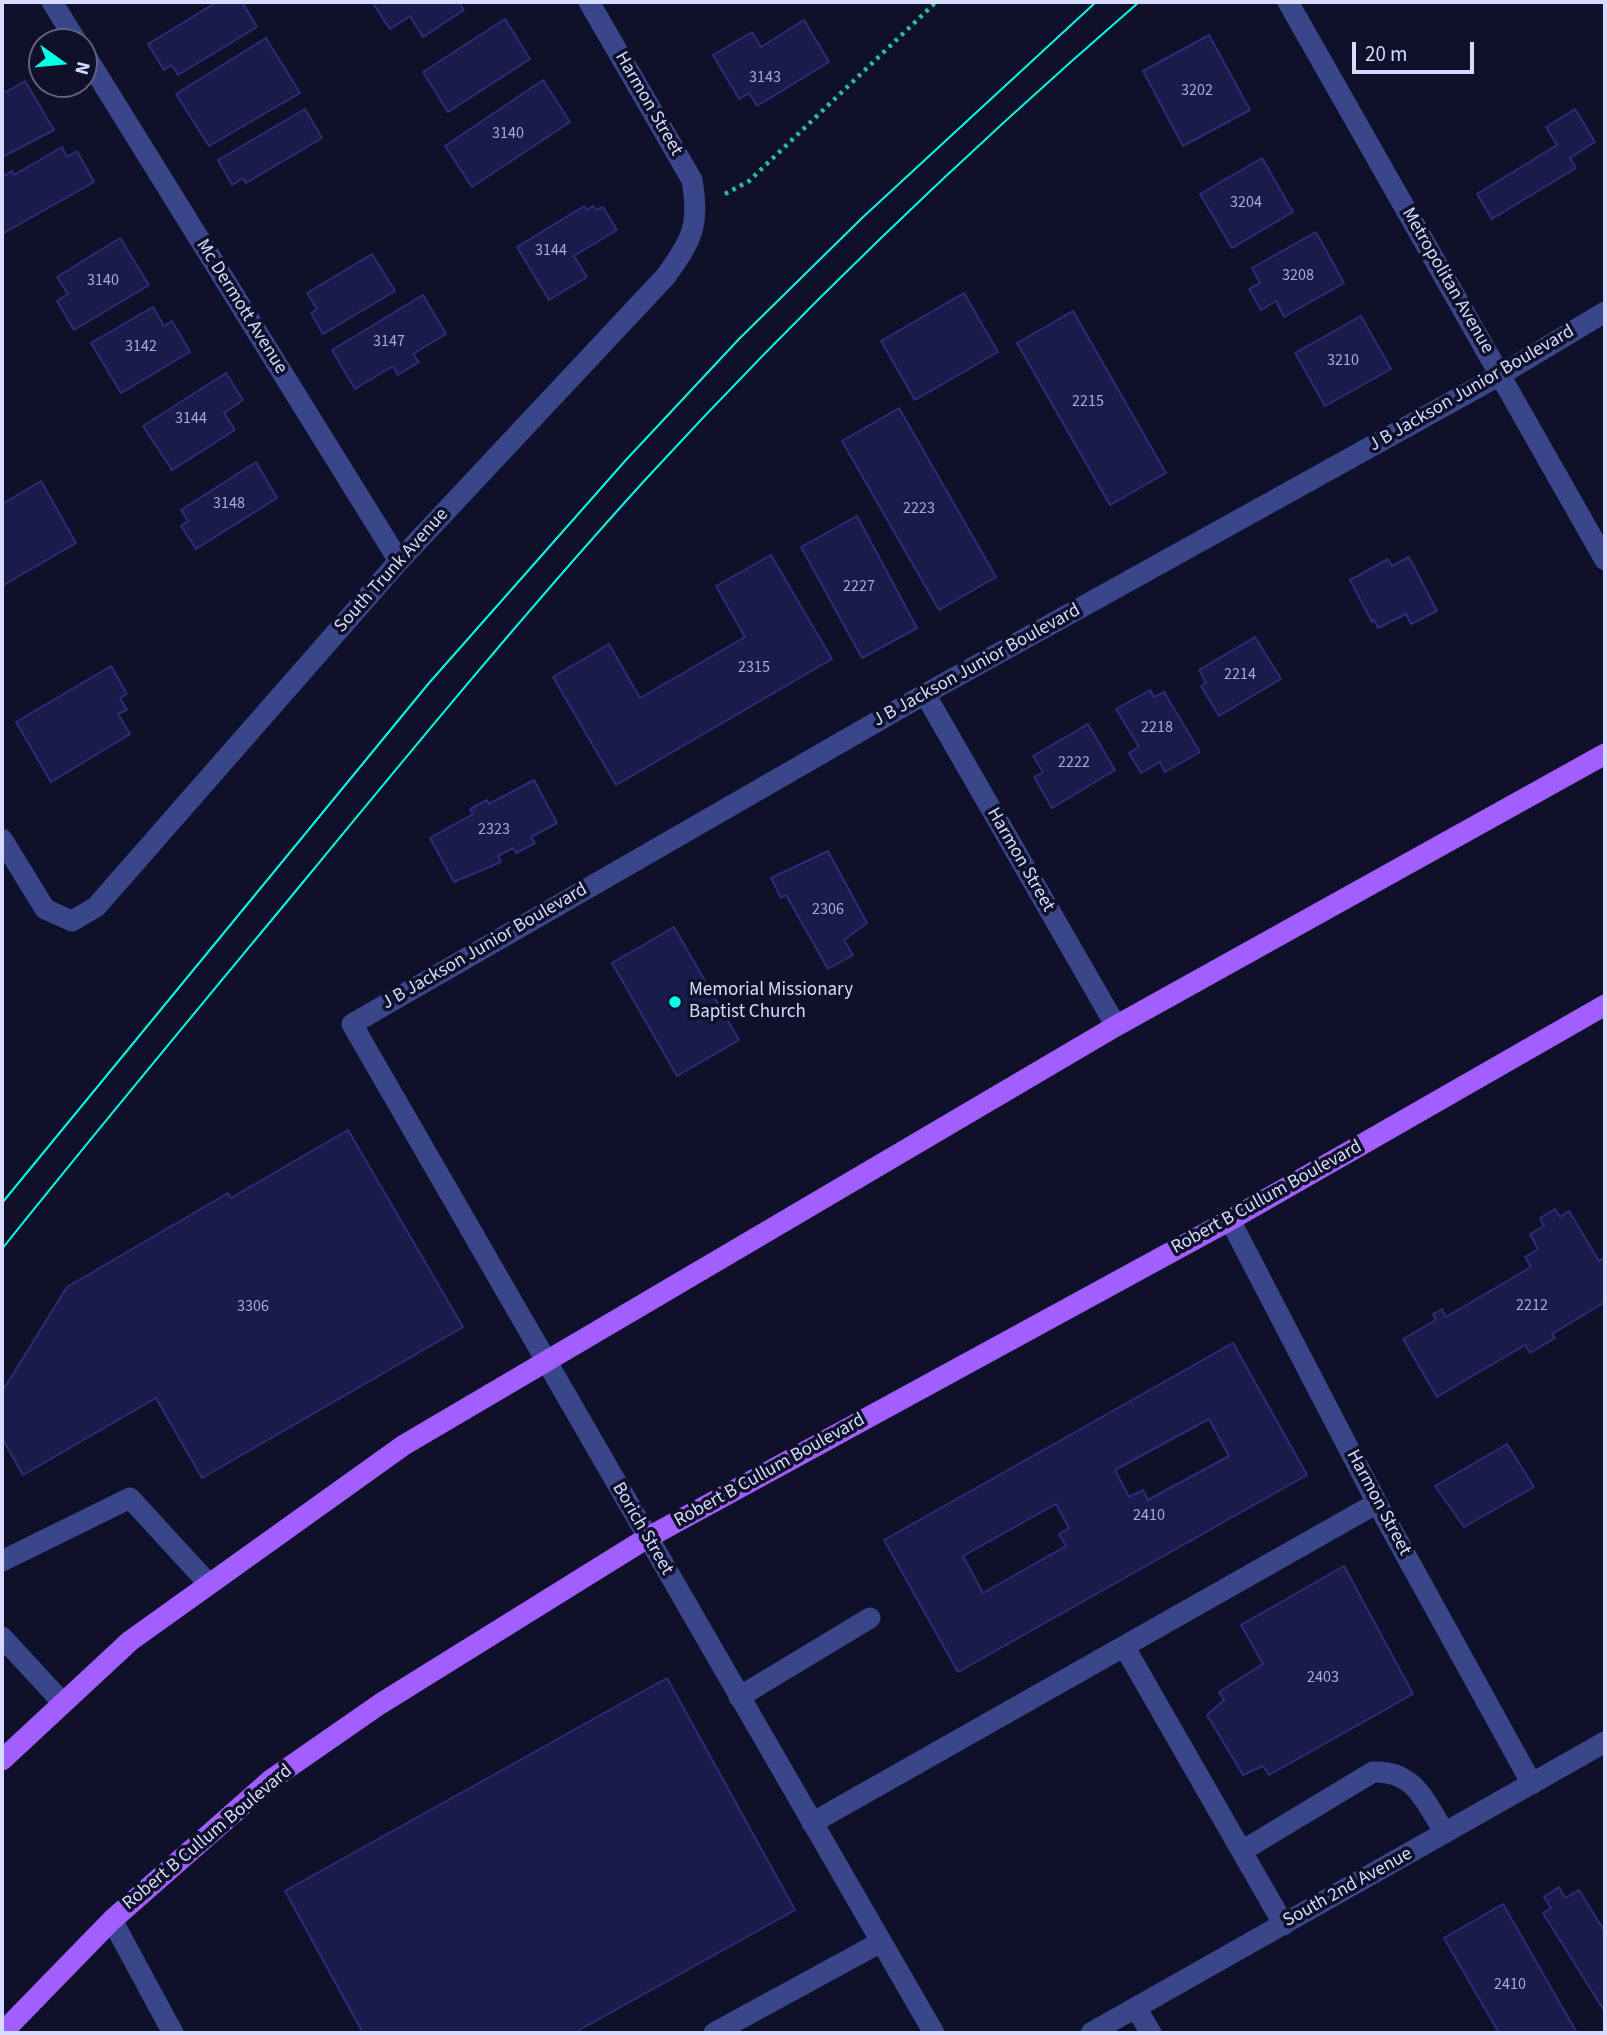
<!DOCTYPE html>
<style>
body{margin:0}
#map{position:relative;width:1607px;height:2035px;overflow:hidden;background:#0f1029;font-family:"Source Sans 3",sans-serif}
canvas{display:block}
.frame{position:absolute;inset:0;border:4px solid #d7dbff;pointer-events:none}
.north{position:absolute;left:28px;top:28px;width:70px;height:70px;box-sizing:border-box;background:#0f1029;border:2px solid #5f617f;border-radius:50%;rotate:105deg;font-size:19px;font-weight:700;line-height:28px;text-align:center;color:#d7dbff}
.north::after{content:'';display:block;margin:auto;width:24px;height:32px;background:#03ffe5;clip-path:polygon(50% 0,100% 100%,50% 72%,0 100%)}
.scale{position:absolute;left:1352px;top:42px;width:122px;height:32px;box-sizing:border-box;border:4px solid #d7dbff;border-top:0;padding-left:9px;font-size:21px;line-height:24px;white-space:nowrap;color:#d7dbff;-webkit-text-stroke:5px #0f1029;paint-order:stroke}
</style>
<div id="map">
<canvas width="1607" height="2035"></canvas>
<div class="frame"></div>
<div class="north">N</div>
<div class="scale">20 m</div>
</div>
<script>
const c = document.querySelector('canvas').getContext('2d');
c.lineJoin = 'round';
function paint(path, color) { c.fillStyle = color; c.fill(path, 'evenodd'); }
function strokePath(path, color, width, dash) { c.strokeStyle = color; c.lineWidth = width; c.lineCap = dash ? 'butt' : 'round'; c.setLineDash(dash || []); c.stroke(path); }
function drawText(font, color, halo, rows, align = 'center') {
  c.font = font + ' "Source Sans 3",sans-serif'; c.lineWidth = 7; c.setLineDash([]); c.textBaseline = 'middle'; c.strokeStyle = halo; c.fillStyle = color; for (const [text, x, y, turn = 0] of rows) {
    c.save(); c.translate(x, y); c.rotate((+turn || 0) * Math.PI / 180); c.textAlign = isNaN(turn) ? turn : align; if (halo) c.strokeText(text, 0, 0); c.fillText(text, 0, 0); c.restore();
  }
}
const building = new Path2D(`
 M217,2H242L257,27L178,75L172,65L164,70L148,44Z
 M372,2H459L464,10L423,37L410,16L390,29Z
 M505,19L530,59L448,112L423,72Z
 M804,20L829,62L757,106L749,93L739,99L713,55L752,32L761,47Z
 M1209,35L1250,110L1183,146L1143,71Z
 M266,38L300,93L209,146L176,94Z
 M543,80L570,122L472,187L445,146Z
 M25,81L54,130L2,157V94Z
 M305,109L322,138L246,183L243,178L232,185L218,160Z
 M1575,109L1595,142L1570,158L1576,168L1492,219L1477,194L1557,145L1546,127Z
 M62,147L67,157L77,151L94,182L2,234V177L12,171L14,175Z
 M1262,158L1293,212L1232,248L1200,194Z
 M584,206L587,210L593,206L596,210L603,207L617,230L574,256L587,277L549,300L517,247Z
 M1316,232L1344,283L1284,317L1276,301L1261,310L1249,289L1260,283L1252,268Z
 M120,238L149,285L74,330L57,301L68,294L57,277Z
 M372,254L395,291L323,334L311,313L317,309L307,293Z
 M964,293L998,352L915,400L881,341Z
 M423,295L446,334L413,354L419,362L398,375L393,366L355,389L332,350Z
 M153,307L164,326L172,321L190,352L121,393L91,343Z
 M1073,311L1166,473L1110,505L1017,343Z
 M1361,316L1391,369L1325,406L1295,353Z
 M226,373L243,400L224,413L235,430L172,470L143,426Z
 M899,408L996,577L939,610L842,441Z
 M256,462L277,498L196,549L181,526L188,521L181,510Z
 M41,481L76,543L2,586V504Z
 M857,516L917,628L862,658L801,547Z
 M771,555L832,659L616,785L553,677L609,644L640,698L745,637L716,586Z
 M1409,557L1437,611L1411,624L1406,614L1378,628L1374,620L1372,622L1350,580L1388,559L1392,566Z
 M1255,637L1281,679L1219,716L1201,686L1206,683L1199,670Z
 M111,666L127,694L120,698L127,710L118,714L130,734L51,782L16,722Z
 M1150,690L1154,697L1164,692L1200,752L1165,772L1160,762L1141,773L1129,753L1139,747L1116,709Z
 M1088,724L1115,770L1052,808L1034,777L1043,772L1033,756Z
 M534,780L557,823L531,837L535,843L516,853L513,848L498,856L501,862L454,882L430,838L473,814L470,809L487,800L489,804Z
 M828,851L867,923L844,940L853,955L828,969L786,895L781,898L771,878Z
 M674,927L739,1040L677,1076L612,963Z
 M348,1130L463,1327L202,1478L156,1398L23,1475L2,1438V1392L67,1287L228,1193L231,1198Z
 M1555,1209L1560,1217L1569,1211L1599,1261L1605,1257V1302L1552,1334L1555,1338L1530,1353L1525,1345L1437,1397L1403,1339L1436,1320L1433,1314L1442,1309L1446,1317L1531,1267L1525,1257L1538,1249L1530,1234L1544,1226L1540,1218Z
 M1233,1343L1307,1475L958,1672L884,1540ZM1209,1419L1229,1456L1148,1500L1143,1490L1129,1497L1115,1470ZM1056,1504L1069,1528L1059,1534L1066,1546L983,1593L963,1556Z
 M1507,1444L1534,1487L1464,1527L1435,1486Z
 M1344,1566L1413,1694L1269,1775L1263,1766L1243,1775L1207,1715L1224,1700L1219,1692L1263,1664L1241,1625Z
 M667,1678L795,1910L574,2033H363L285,1891Z
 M1559,1887L1565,1898L1579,1890L1605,1932V2012L1543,1913L1551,1908L1544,1897Z
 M1503,1904L1577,2033H1499L1444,1938Z`);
const path = new Path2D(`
 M725,194L749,181L936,2`);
const minor = new Path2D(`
 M52,2L77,42
 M1288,2L1605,560
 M84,53L399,561
 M925,694L1116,1026
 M2,839L45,909L72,921L96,907L399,561L666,276C692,240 700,225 692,180L589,2
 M1230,1220L1377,1503L1532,1784
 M2,1561L130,1498L208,1583
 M2,1637L62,1702
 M1124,1646L1284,1925
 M739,1697L870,1618
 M812,1823L1377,1503
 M1242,1851L1373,1772C1415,1770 1425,1802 1445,1833
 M112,1920L173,2033
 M1136,2008L1151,2033
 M714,2033L881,1942
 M934,2033L352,1024L925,694L1500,375L1605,312
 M1091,2033L1605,1742`);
const major = new Path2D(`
 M2,1760L130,1641L404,1445L1116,1026L1605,754
 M2,2033L112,1920L272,1779L380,1704L647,1538L1230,1220L1605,1005`);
const tram = new Path2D(`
 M2,1203L429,683L625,461L739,339L862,218L1096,2
 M2,1249C101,1125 203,1003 304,881C415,746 527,610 645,480C800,311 966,152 1139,2`);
const markers = [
 [675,1002,7,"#03ffe5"]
];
const numberNames = [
 ["3143",765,78],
 ["3202",1197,91],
 ["3140",508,134],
 ["3204",1246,203],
 ["3144",551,251],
 ["3208",1298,276],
 ["3140",103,281],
 ["3147",389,342],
 ["3142",141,347],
 ["3210",1343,361],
 ["2215",1088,402],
 ["3144",191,419],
 ["3148",229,504],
 ["2223",919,509],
 ["2227",859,587],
 ["2315",754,668],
 ["2214",1240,675],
 ["2218",1157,728],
 ["2222",1074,763],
 ["2323",494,830],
 ["2306",828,910],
 ["2212",1532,1306],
 ["3306",253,1307],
 ["2410",1149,1516],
 ["2403",1323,1678],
 ["2410",1510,1985]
];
const streetNames = [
 ["Harmon Street",648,104,60],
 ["Metropolitan Avenue",1447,281,60],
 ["Mc Dermott Avenue",241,307,58],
 ["J B Jackson Junior Boulevard",1472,389,-30],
 ["South Trunk Avenue",392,571,-48],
 ["J B Jackson Junior Boulevard",977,666,-29],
 ["Harmon Street",1020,860,60],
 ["J B Jackson Junior Boulevard",485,947,-30],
 ["Robert B Cullum Boulevard",1267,1198,-29],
 ["Robert B Cullum Boulevard",770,1471,-29],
 ["Harmon Street",1378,1503,62],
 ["Borich Street",642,1529,60],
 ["Robert B Cullum Boulevard",208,1838,-40],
 ["South 2nd Avenue",1348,1888,-29]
];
const poiNames = [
 ["Memorial Missionary",689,991],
 ["Baptist Church",689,1013]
];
paint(building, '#1b1b4b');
strokePath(building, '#2c2c78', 2);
strokePath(path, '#2bbf98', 4.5, [3.5, 5]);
strokePath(minor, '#39468a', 21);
strokePath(major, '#a35eff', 21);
strokePath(tram, '#03ffe5', 2);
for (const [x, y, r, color] of markers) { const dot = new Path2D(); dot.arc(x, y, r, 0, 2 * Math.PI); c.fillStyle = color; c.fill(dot); strokePath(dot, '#0f1029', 2.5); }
drawText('16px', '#a8abd2', null, numberNames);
drawText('19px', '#d7dbff', '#0f1029', streetNames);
drawText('19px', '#d7dbff', '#0f1029', poiNames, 'left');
</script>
